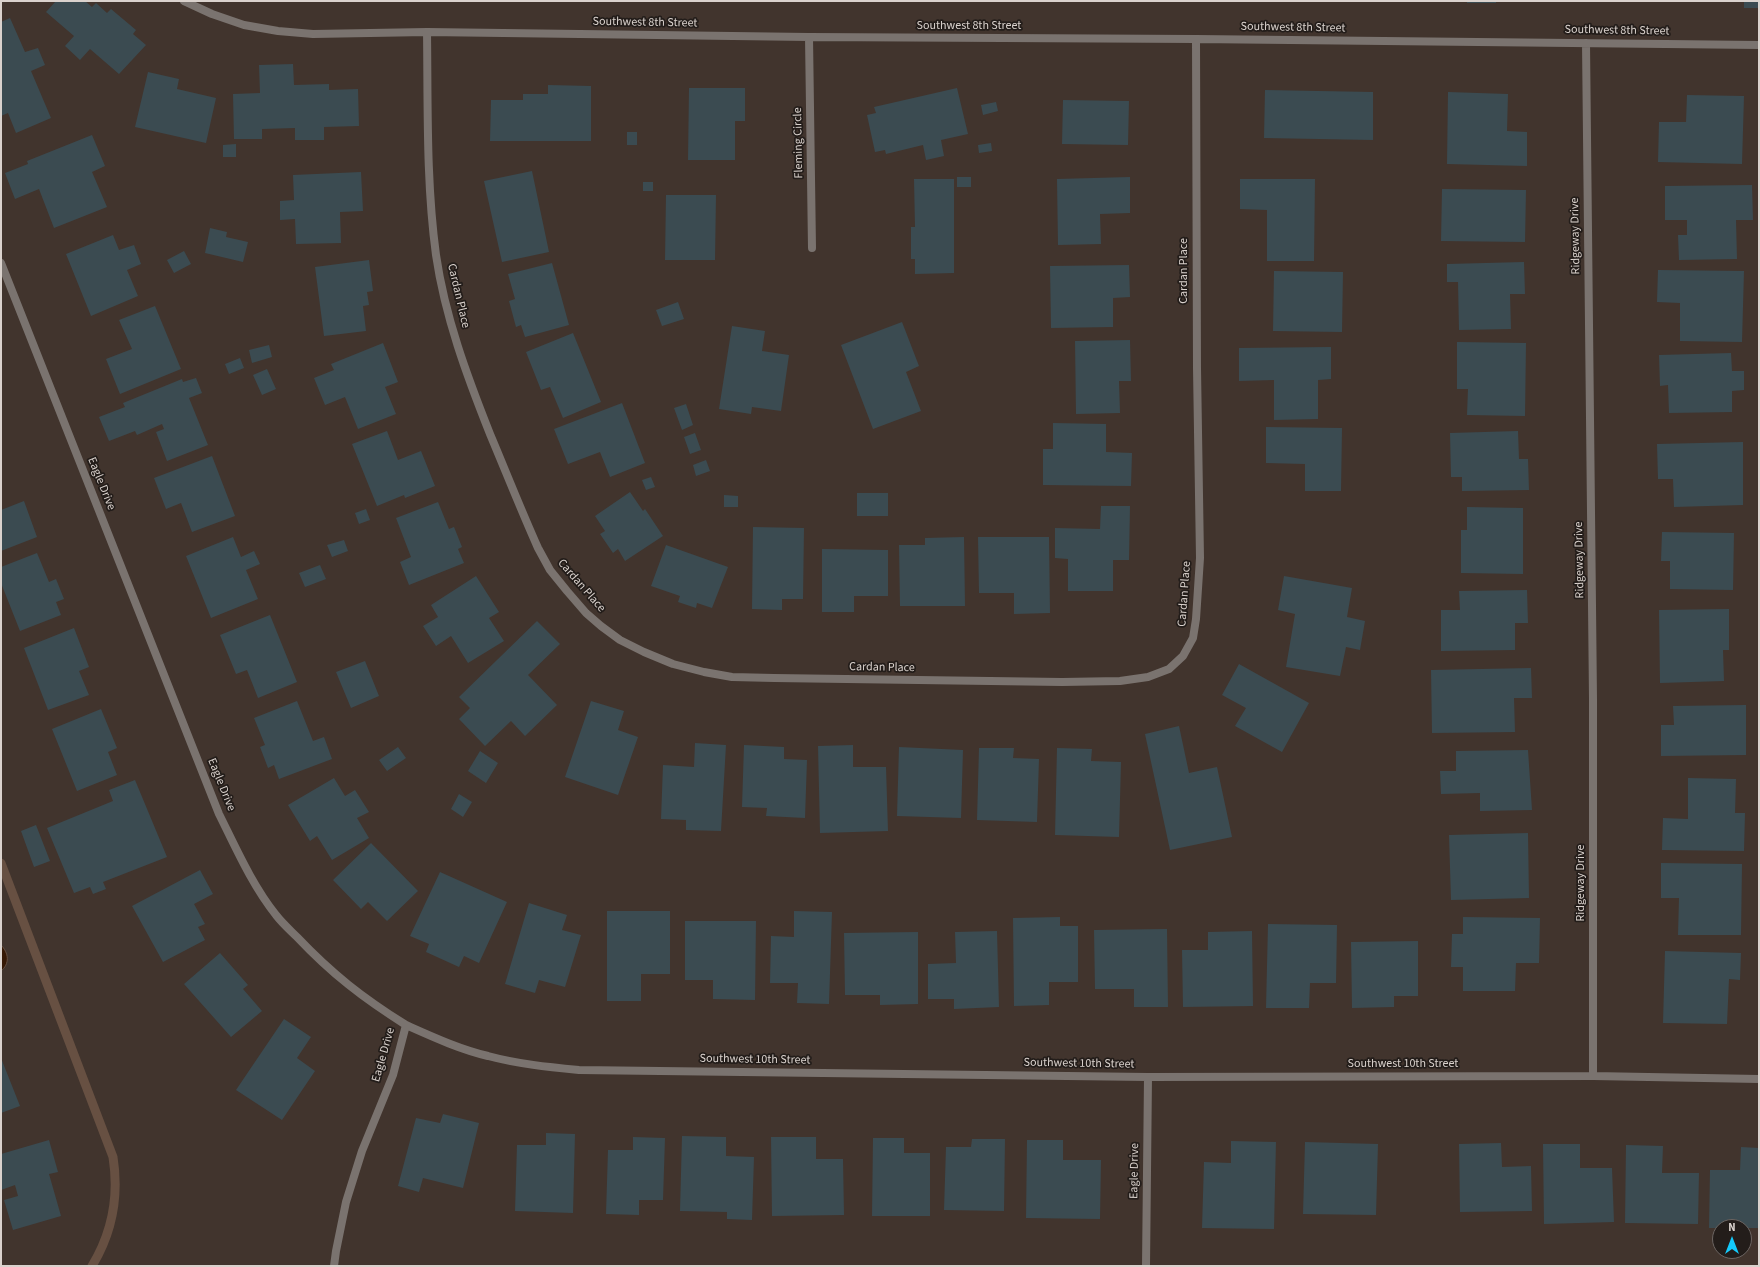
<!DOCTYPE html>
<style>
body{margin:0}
#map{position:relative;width:1760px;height:1267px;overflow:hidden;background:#41342d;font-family:"Source Sans 3",sans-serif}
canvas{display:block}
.frame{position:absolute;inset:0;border:2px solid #dad2cd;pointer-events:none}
.north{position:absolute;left:1712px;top:1219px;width:40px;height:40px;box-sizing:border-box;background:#231d1a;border:1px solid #6c6562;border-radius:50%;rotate:0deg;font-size:11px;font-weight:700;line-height:16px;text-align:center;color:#dad2cd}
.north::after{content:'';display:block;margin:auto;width:14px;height:18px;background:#14cafb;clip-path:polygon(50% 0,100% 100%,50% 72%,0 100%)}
</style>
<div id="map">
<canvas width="1760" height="1267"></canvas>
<div class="frame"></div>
<div class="north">N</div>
</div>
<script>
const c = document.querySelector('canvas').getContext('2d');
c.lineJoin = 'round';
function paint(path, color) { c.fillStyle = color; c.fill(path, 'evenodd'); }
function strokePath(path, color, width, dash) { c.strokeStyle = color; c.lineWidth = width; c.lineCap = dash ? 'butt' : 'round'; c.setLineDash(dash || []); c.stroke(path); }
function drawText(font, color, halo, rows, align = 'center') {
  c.font = font + ' "Source Sans 3",sans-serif'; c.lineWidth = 3.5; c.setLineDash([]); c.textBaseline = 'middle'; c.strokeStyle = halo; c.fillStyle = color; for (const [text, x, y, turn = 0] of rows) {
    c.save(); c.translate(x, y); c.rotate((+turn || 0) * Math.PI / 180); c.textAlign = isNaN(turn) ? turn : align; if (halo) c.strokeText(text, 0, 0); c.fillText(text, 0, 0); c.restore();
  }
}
const water = new Path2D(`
 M1,945C9,953 10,964 1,971Z`);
const stream = new Path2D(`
 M1,863L113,1157C119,1195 112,1233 92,1266`);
const building = new Path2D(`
 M56,1H85L92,7L96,3L107,13L111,9L136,30L133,34L146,45L119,74L90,49L80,60L65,46L74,36L46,12Z
 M1467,1H1496V3H1467Z
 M1744,1H1759V8H1744Z
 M10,18L25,52L38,48L45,65L31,71L51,118L16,133L8,113L1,116V22Z
 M293,64L294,85L329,84V90L358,89L359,126L324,127V140H295V128L262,129V139H234L233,94L260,93L259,65Z
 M148,72L179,79L177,89L216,98L206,143L135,127Z
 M548,85L591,86V141H490L491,100H523V94H548Z
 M689,88H745V121H735V160H688Z
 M957,88L968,134L941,140L944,156L926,160L923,145L886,154L885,150L875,152L867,115L876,113L874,107Z
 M1265,90L1373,92V140L1264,138Z
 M1448,92L1508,94L1507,131L1527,132V166L1447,164Z
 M1687,95L1744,96L1742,164L1658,162L1659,122H1686Z
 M1063,100L1129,101L1128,145L1062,144Z
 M996,102L998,111L983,115L981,105Z
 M627,132H637V145H627Z
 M92,135L105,166L92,172L107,207L54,228L39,189L15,199L5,173L28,164L27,161Z
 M991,143L992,151L979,153L978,145Z
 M236,144V157H223V145Z
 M532,171L549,252L502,262L484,181Z
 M361,172L363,211L340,212L341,243L296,244L295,219L280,220V201L294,200L293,175Z
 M957,177H971V187H957Z
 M1130,177V213L1100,214L1101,244L1058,245L1057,179Z
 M914,179H954V273L915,274V259H911V227H915Z
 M1240,179H1315L1314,261H1267V210L1240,209Z
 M643,182H653V191H643Z
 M1752,185L1753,220H1736L1737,259L1679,260L1678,235H1687V220H1665V186Z
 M1442,189L1526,190L1525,242L1441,241Z
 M666,195H716L715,260H665Z
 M210,228L227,232L226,237L248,242L243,262L205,253Z
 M113,235L119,250L134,245L141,264L127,270L138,296L91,316L66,254Z
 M184,251L191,264L174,273L167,260Z
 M369,260L373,291L367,292L369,305L363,306L366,331L324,336L315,267Z
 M1524,262L1525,294H1510L1511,329L1459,330L1458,282H1447V264Z
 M552,263L569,325L525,337L521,325L516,327L509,301L515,299L508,274Z
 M1129,265L1130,297L1113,298V327L1051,328L1050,266Z
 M1658,270L1744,271L1742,342L1680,341V303L1657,302Z
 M1274,271L1343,272L1342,332L1273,331Z
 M678,302L684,319L662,326L656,310Z
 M155,306L181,369L120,394L106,359L132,349L119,320Z
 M902,322L919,366L906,372L921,411L873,429L841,345Z
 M732,326L765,331L762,351L789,355L781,411L752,407L751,414L719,409Z
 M573,333L601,402L563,418L550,387L541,390L526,352Z
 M1130,340L1131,381H1119L1120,413L1076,414L1075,341Z
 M1457,342L1526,343L1525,416L1467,415L1468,389H1457Z
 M383,343L398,382L385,387L396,414L358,429L345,397L325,405L314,378L334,370L331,364Z
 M269,345L272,357L252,363L249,350Z
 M1331,347V379L1318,380V419L1274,420V380L1239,381V348Z
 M1731,353L1732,371H1744V390L1732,391V412L1669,413L1668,385L1660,386L1659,355Z
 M240,358L244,368L229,374L225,364Z
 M267,369L276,389L262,395L253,375Z
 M196,378L202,393L189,398L208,445L167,461L156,432L164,429L162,424L137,435L135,431L109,441L99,417L125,407L123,403L182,379L183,382Z
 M622,403L645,463L610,477L600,452L568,464L554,429Z
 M686,404L693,425L682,430L674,408Z
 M1053,423L1106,424V452L1132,453L1131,486L1043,485V449H1053Z
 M1266,427L1342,428L1341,491H1305V464L1266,463Z
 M387,431L398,460L421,451L435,486L405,498L404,495L377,506L352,444Z
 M1518,431L1519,459H1528L1529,490L1462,491V477H1451L1450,433Z
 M695,433L701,450L690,454L684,437Z
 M1743,442V505L1674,507L1673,479H1658L1657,444Z
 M212,456L235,516L192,532L181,503L166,509L154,478Z
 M706,460L710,471L696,476L693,465Z
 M651,477L655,487L646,490L642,480Z
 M630,492L643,511L645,509L663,536L625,561L618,549L613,553L600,534L605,531L595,516Z
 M857,493H888V516H857Z
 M724,495L738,496V507H724Z
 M24,501L37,537L1,551V510Z
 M438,502L449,529L454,527L462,547L458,549L464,563L409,585L400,562L411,557L396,518Z
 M1101,506H1130L1129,560H1113V591H1068V559L1055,558V528L1100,529Z
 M1467,507L1523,508V574L1461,573V530H1467Z
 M366,509L370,520L359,524L355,513Z
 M753,527L804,528L803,599H782V610L752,609Z
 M1662,532L1734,533L1733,590L1670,589V561H1661Z
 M233,537L241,557L254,551L260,564L246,570L258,599L211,618L186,556Z
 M964,537L965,606H900L899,545H925V538Z
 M978,537H1049L1050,613L1014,614V593H979Z
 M344,540L348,551L332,557L327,545Z
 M666,545L728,567L712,608L697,603L696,608L678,602L680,596L651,586Z
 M822,549L888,550V596H854V612H822Z
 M37,553L49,582L56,579L64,599L56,602L61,615L20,631L1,583V567Z
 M320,565L326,579L305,587L299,573Z
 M476,576L499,612L489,618L504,641L468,663L451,636L436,646L423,626L438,617L431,605Z
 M1284,576L1352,588L1347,617L1365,621L1360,650L1346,647L1340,676L1286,667L1295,614L1278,610Z
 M1527,590L1528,623H1515V650L1441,651V610H1460L1459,591Z
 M1729,609V650H1723L1724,681L1660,683L1659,610Z
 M270,615L297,682L258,698L247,670L236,674L220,635Z
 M537,621L560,644L528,675L557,705L525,736L511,721L485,746L459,719L470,708L459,697Z
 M74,628L89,667L79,671L89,695L48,710L24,648Z
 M365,661L379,696L351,708L336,672Z
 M1239,664L1309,703L1282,752L1235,726L1246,708L1222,695Z
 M1531,668L1532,698H1514L1515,732L1432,733L1431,670Z
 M297,701L313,741L324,737L332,759L279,779L274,765L268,768L260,747L265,745L254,718Z
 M591,701L624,711L618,730L638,737L618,795L565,777Z
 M1746,705V755L1661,756V725H1674L1673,706Z
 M101,709L117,748L108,752L117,775L77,791L52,729Z
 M1179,726L1189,773L1217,767L1232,837L1170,850L1145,734Z
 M695,743L726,745L721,831L686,830V820L661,819L663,765L694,767Z
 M744,745L784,747V759L807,760L805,818L766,816L767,808L742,807Z
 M853,745V767H886L888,831L820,833L818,746Z
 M398,747L406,758L387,771L379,760Z
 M899,747L963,750L961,818L897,816Z
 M979,748H1014L1013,758L1039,759L1037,822L977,820Z
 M1057,748L1092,749L1091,761L1121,762L1119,837L1055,835Z
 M1528,750L1532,810L1480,811V793L1441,794L1440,771H1456V751Z
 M480,751L498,763L486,783L468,771Z
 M334,778L345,796L355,790L369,812L357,818L369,838L332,860L317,836L310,841L288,805Z
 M1688,778L1736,779L1735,813H1745L1744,851L1662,850L1663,818L1688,819Z
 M135,780L167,857L103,882L106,889L93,894L90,887L74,893L47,828L113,801L109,790Z
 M459,794L472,802L463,817L451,809Z
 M36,825L50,861L34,867L21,831Z
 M1528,833L1529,898L1451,900L1449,835Z
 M371,843L418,891L387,921L368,902L361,909L333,880Z
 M1661,863L1742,864L1741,935H1678L1679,898H1661Z
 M200,870L213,894L194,904L205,924L198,927L205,940L163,962L132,906Z
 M440,872L507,902L479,963L464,956L459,967L426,952L429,944L410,936Z
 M529,903L567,915L562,930L581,935L565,987L539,980L535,993L505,984Z
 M607,911H670V974H641V1001H607Z
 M794,911L832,912L829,1004L797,1003L798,983H770L771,936L794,937Z
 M1060,917V926H1078V982H1049V1005L1014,1006L1013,918Z
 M1463,917L1540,918L1539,963H1516L1515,991H1463V967H1451L1452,934H1463Z
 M685,921H756L755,1000L713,999V980H685Z
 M1268,924L1337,925L1336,983H1310L1309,1008H1266Z
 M1167,929L1168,1007H1134V989H1095L1094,930Z
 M997,931L999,1007L954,1009V999H928V964L956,963L955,932Z
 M1252,931L1253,1006L1183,1007L1182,950H1208V932Z
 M918,932V1004L880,1005V995H845L844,933Z
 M1418,941V996H1394V1007L1352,1008L1351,942Z
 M1665,951L1741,953L1740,980L1729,979L1727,1024L1663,1023Z
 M220,953L248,985L243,989L262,1011L231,1037L184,984Z
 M284,1019L311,1037L297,1058L315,1071L282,1120L236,1090Z
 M1,1058L20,1106L1,1113Z
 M443,1114L479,1123L463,1188L423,1178L419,1192L398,1186L416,1118L440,1123Z
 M546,1133L575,1134L573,1213L515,1211L517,1145H546Z
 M682,1136L726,1137V1156L754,1157L752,1220L727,1219V1212L680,1211Z
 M633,1137L665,1138L663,1200H639V1215L606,1214L608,1150H633Z
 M771,1137H816V1159H843L844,1215L772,1216Z
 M873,1138H904V1153H930V1216H872Z
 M972,1139H1005L1004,1211L944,1210L946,1147H971Z
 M49,1140L58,1172L49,1174L61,1216L13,1230L4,1200L18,1196L15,1185L1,1190V1154Z
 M1027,1140H1063V1160H1101L1100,1219L1026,1218Z
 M1231,1141L1276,1142L1274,1229L1202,1228L1204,1162L1231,1163Z
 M1305,1142L1378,1144L1376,1215L1303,1214Z
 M1501,1143L1502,1167L1531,1166L1532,1211L1460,1212L1459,1144Z
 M1543,1144H1580V1168H1612L1614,1222L1544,1224Z
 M1626,1145L1663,1146L1662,1173H1699L1698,1224L1625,1223Z
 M1741,1147L1759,1148V1228H1709L1710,1170H1740Z`);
const minor = new Path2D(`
 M184,1L212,14L244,25L278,31L313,34L427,32L809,37L1196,39L1759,45
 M427,32C428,106 426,181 436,255C445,317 467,376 490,434C506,472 521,510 538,548L550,570L567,591L586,613L601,626L620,640L644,652L673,664L704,672L732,677L774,678L1062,682L1120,681L1148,677L1169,669L1183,656L1193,638L1196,619L1200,558L1197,368L1196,39
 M809,37L812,248
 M1586,43L1593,699V1076
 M1,263L219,814C236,848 252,885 276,915C282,923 290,930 297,937C332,974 363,998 406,1025L393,1075L362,1151L346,1202L336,1251L334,1266
 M406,1025C433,1037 459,1049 488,1056C518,1064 548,1067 579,1070L1148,1077L1593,1076L1759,1079
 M1146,1266L1148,1077`);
const streetNames = [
 ["Southwest 8th Street",645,23,1],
 ["Southwest 8th Street",969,26],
 ["Southwest 8th Street",1293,28,1],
 ["Southwest 8th Street",1617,31,1],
 ["Fleming Circle",799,143,-91],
 ["Ridgeway Drive",1576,236,-91],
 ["Cardan Place",1184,271,-90],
 ["Cardan Place",458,296,77],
 ["Eagle Drive",101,484,68],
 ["Ridgeway Drive",1580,560,-91],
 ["Cardan Place",581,586,49],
 ["Cardan Place",1185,594,-86],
 ["Cardan Place",882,668,1],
 ["Eagle Drive",221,785,68],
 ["Ridgeway Drive",1581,883,-90],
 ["Eagle Drive",384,1055,-74],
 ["Southwest 10th Street",755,1060,1],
 ["Southwest 10th Street",1079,1064,1],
 ["Southwest 10th Street",1403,1064],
 ["Eagle Drive",1135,1171,-89]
];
paint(water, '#361906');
strokePath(water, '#675042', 1);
strokePath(stream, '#675042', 9);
paint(building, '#3b4b51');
strokePath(minor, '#7a736f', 8);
drawText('12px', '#dad2cd', '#231d1a', streetNames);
</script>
